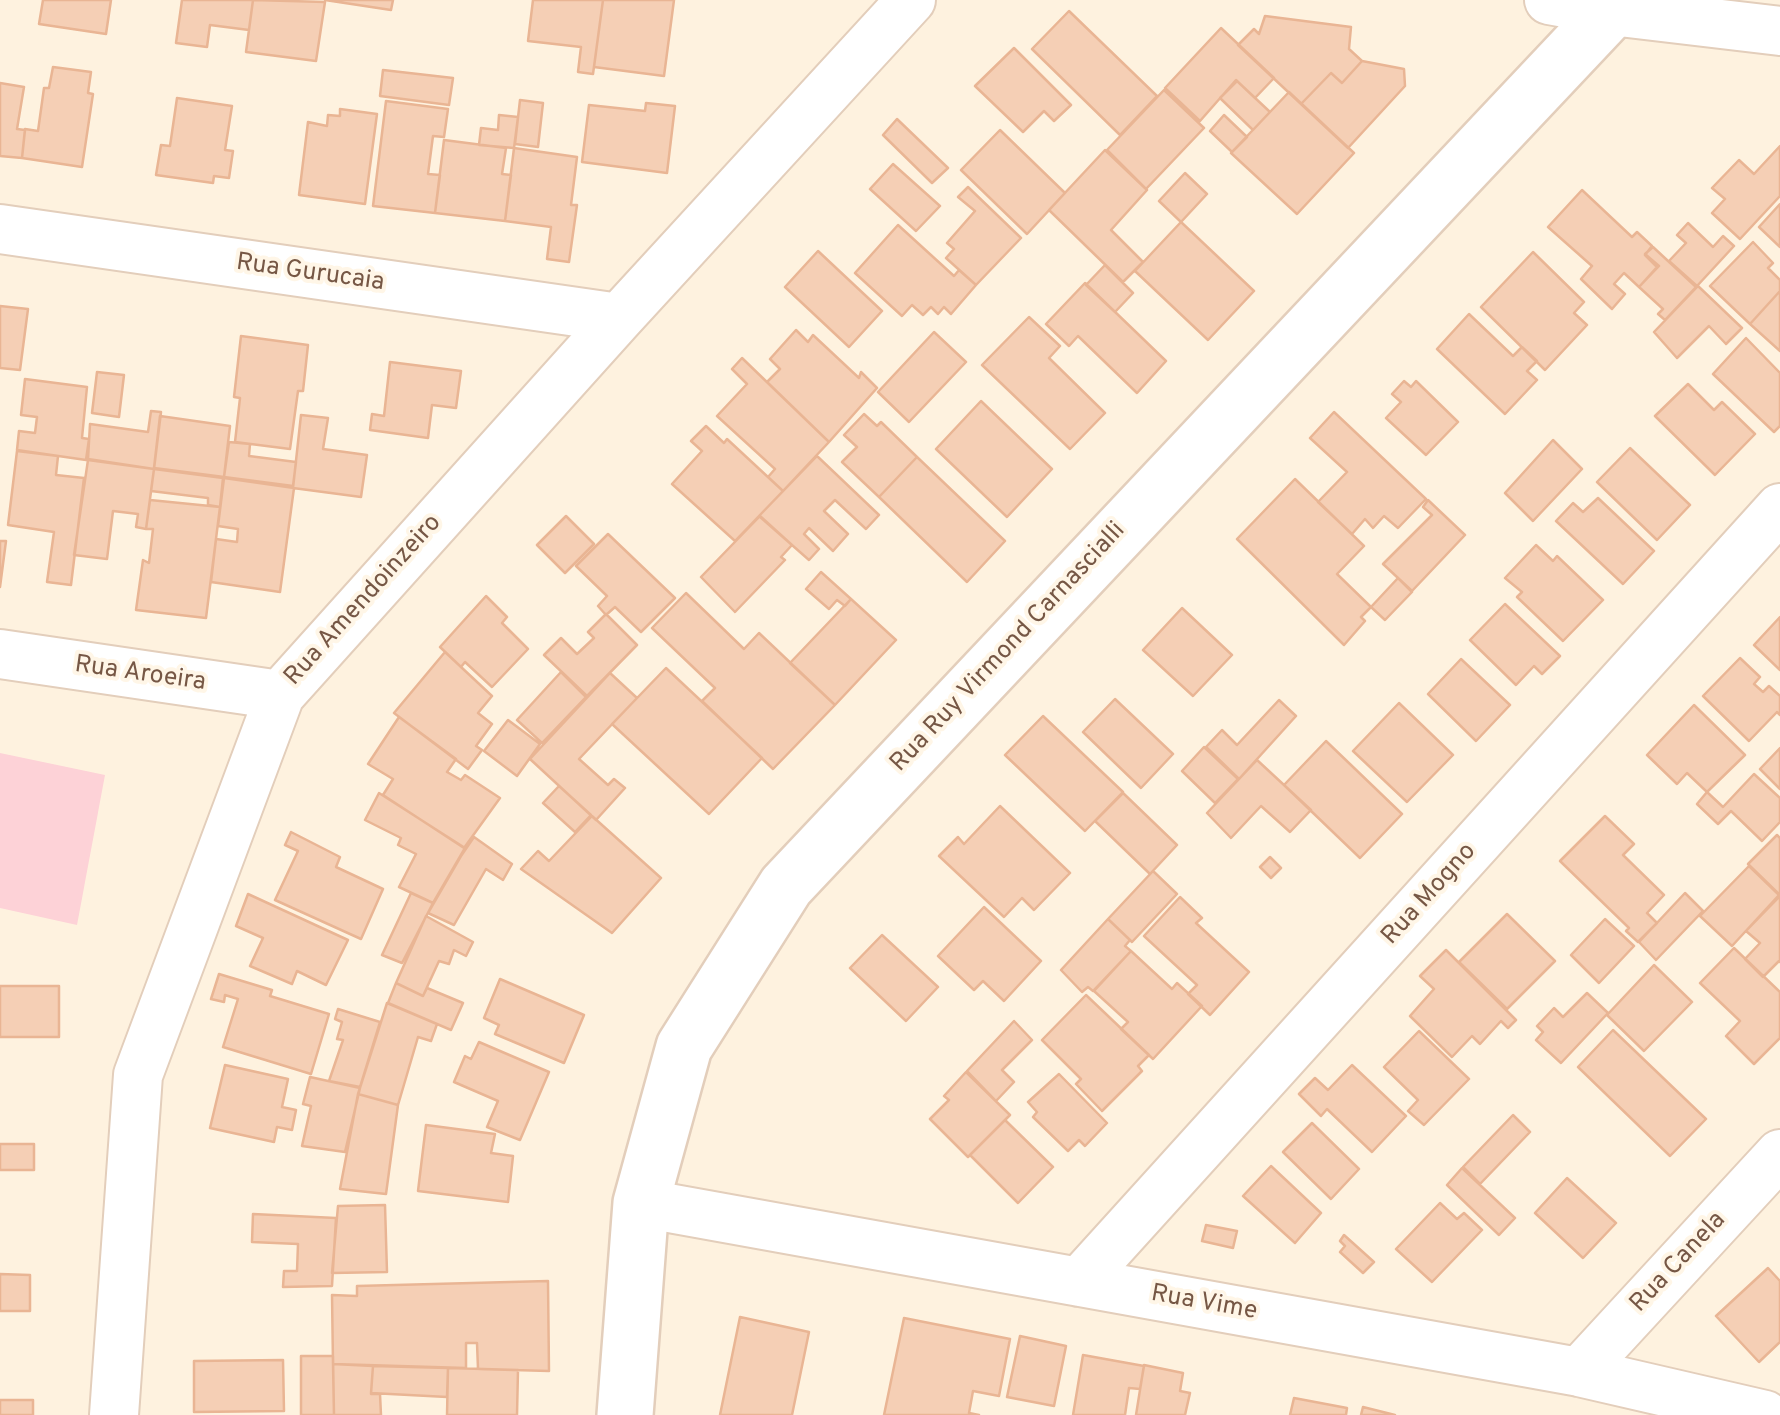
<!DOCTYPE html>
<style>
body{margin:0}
canvas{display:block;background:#fef2df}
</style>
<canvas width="1780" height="1415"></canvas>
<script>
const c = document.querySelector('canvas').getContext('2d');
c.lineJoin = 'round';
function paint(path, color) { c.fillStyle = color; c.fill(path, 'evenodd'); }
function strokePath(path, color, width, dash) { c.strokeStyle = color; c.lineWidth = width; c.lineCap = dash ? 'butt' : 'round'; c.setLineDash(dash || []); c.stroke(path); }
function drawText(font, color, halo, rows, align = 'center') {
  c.font = font + ' Overpass,sans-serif'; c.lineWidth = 8; c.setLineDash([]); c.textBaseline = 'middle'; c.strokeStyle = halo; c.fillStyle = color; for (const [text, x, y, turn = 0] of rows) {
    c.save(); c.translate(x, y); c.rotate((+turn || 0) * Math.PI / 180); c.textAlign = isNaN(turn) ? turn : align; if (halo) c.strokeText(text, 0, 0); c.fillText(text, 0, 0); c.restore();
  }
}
const medical = new Path2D(`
 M0,753L105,775L77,925L0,908Z`);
const building = new Path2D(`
 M43,0H111L106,34L39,24Z
 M182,0H253L249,30L210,25L207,47L176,43Z
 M253,0L325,2L316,61L246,52Z
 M325,0H393L391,10Z
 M533,0H603L593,74L578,72L581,47L528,41Z
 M603,0H674L664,76L594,67Z
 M1069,11L1157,96L1120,135L1032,49Z
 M1265,16L1351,27L1349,49L1362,61L1342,83L1331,73L1301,104L1238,45L1254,29L1259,34Z
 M1221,28L1274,78L1255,98L1236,80L1200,121L1165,88Z
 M1014,48L1071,105L1054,121L1044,111L1023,132L975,86Z
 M1362,61L1404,69L1405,86L1348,148L1301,104L1331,73L1342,83Z
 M53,67L91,72L88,93L93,94L82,167L22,158L25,129L38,131L44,88H49Z
 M383,70L453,78L449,105L380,96Z
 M1237,81L1270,112L1253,130L1220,98Z
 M0,83L24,87L17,129L25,130L22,158L0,156Z
 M1164,90L1204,128L1146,189L1107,150Z
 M1289,92L1354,153L1297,214L1231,153Z
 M177,98L232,106L225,150L233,151L229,178L214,176L213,183L156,175L161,145L170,146Z
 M520,100L543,103L538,147L515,144Z
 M386,101L448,109L444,137L433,136L428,174L440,175L435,213L373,206Z
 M646,103L675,106L667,173L582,162L589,105L645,111Z
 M340,109L377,114L365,204L299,195L308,122L327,126L328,115L340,116Z
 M499,115L518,117L514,148L479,145L481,128L498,130Z
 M1224,115L1247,137L1232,152L1210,131Z
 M897,119L948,168L932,183L883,135Z
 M1000,130L1065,193L1027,234L961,170Z
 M444,140L506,148L502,174L511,175L505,221L435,213Z
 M1780,146V196L1740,239L1712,213L1725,199L1712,188L1739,160L1754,174Z
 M514,148L577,157L571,205H577L569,262L547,259L551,227L505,221Z
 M1105,150L1147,190L1111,230L1143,262L1123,282L1049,210Z
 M893,164L940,206L916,231L870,189Z
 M1185,173L1207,194L1181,222L1159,201Z
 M968,187L1021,238L976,285L946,258L954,249L947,243L975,211L958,197Z
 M1582,190L1632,237L1637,232L1652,246L1645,255L1657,267L1639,287L1624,273L1614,284L1625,294L1612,309L1581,279L1592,266L1548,227Z
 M1780,204V247L1759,227Z
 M1181,222L1254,291L1208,340L1135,271Z
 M1688,223L1713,247L1723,236L1734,246L1697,286L1669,261L1686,243L1677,235Z
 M898,225L954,276L959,270L976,285L951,314L944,307L938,314L931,307L923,315L912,305L902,316L855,273Z
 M1753,242L1773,263L1768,268L1780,280V291L1750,324L1710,286Z
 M1653,247L1696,287L1665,320L1658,314L1663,309L1639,287L1659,266L1645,254Z
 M818,251L882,311L849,347L785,287Z
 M1533,252L1584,302L1574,313L1587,325L1545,370L1481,307Z
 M1105,265L1133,293L1115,312L1086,285Z
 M1085,283L1166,361L1137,393L1078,336L1069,346L1046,324Z
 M1698,286L1742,328L1726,344L1709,326L1677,358L1654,332Z
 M1780,291V351L1750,324Z
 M0,306L28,309L20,370L0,368Z
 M1469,314L1513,356L1522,347L1537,361L1527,371L1537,380L1505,414L1437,349Z
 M1029,317L1060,346L1049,358L1105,413L1070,449L982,365Z
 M796,330L808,342L813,335L859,378L861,372L877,388L829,442L767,382L780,369L770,359Z
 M934,332L966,362L909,422L878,392Z
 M241,336L308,345L303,391H298L290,449L235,442L240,398L234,397Z
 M1746,338L1780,373V426L1774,432L1713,374Z
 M742,358L829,442L783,491L768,477L775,469L717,416L747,384L732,369Z
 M390,362L461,371L456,408L432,405L428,438L370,430L372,414L384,416Z
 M97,372L124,375L119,417L92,413Z
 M25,379L87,387L82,438L89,439L86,460L17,450L19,431L35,433L37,417L21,415Z
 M1404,381L1411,387L1416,381L1458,422L1426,455L1386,418L1401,402L1392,394Z
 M1688,384L1714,410L1722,402L1755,434L1715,475L1655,416Z
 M981,401L1052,469L1007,517L936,449Z
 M151,411L161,412L154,469L88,459L90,424L148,432Z
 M1334,412L1426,499L1398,528L1384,516L1373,528L1365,519L1352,534L1318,502L1347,472L1310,438Z
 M864,414L877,426L881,422L917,457L879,497L842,462L857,447L844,435Z
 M301,415L328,418L323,449L367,455L361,497L293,488Z
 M160,416L230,426L224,477L154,468Z
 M706,426L724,443L727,439L783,491L735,541L672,484L702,451L691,441Z
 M1553,440L1582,469L1533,521L1505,493Z
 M229,442L250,444L249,456L296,462L293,486L224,477Z
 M1630,448L1690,505L1657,540L1597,482Z
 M17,451L58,456L56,475L84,478L71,585L47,582L54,532L8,525Z
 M817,456L879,515L866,529L835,500L824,511L848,534L833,551L809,528L804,534L819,549L809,560L759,516Z
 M917,457L1005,541L967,582L879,497Z
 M88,460L154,469L146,529L136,527L138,514L113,511L107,559L74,555Z
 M154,469L223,478L220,507L208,505V498L151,491Z
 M224,478L294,488L280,592L211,582L216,539L237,542L238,529L218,526Z
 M1295,479L1364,546L1337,574L1371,607L1361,617L1365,621L1344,645L1237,539Z
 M1598,498L1654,551L1623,584L1556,521L1573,503L1583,512Z
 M150,500L220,507L206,618L136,610L143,560L149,563L153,529H146Z
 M1428,500L1465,535L1412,591L1383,564L1432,515L1423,507Z
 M566,516L594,544L565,573L537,545Z
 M760,516L792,545L781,557L785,560L735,612L701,577Z
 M608,534L675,598L641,632L615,607L606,615L598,606L607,596L576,566Z
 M0,541H6L0,587Z
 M1536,545L1553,561L1557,556L1603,600L1563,641L1517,597L1522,592L1505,578Z
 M821,572L851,599L845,606L837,600L829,609L806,589Z
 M1398,578L1412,592L1385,620L1371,607Z
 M686,593L744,649L759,633L835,705L773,769L702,701L715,688L652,628Z
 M486,596L507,617L502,623L528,649L492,687L465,662L461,667L440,647Z
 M851,599L896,640L835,705L790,663Z
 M1505,604L1560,656L1542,674L1534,666L1516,685L1470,640Z
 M1182,608L1232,655L1193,696L1143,650Z
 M606,614L637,645L587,696L544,655L561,638L577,654L594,638L588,632Z
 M1780,617V670L1754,645Z
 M445,652L492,696L478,713L492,724L476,746L482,750L468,769L394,713Z
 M1740,658L1760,677L1754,684L1763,692L1769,686L1780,696V715L1777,712L1749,741L1703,696Z
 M1461,659L1510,705L1476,741L1428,694Z
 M666,668L762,758L709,814L612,724Z
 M561,672L586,697L542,743L517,720Z
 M610,673L637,698L579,759L608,785L614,779L625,788L596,820L530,759Z
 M1115,699L1173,754L1141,788L1083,732Z
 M1279,700L1296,716L1239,779L1206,747L1222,730L1237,745Z
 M1399,703L1453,755L1407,802L1353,751Z
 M1694,705L1745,755L1707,792L1687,773L1677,784L1647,755Z
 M1043,716L1123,792L1085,831L1005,755Z
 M399,717L456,759L447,772L461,780L465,775L500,798L464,848L383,795L393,779L368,764Z
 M508,720L540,744L517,776L484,751Z
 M1326,741L1402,814L1360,858L1284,785Z
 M1204,747L1238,779L1215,803L1182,771Z
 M1780,748V789L1760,769Z
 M1257,760L1311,810L1290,832L1261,806L1231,838L1207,813Z
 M1754,774L1780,798V822L1762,841L1731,811L1718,824L1697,804L1707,792L1723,807Z
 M559,786L591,815L575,832L543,803Z
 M379,793L465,848L433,903L399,887L416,854L398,845L401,838L365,820Z
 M1123,793L1177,845L1150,874L1095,821Z
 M1000,806L1070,873L1034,910L1022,898L1004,917L939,856L958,837L964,844Z
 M592,816L661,878L612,933L521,869L538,851L549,861Z
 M1605,816L1634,844L1623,855L1664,895L1647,913L1657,923L1638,942L1626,931L1629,928L1560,861Z
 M291,832L340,857L336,867L383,889L361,939L275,900L298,851L285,845Z
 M1777,835L1780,838V895L1748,864Z
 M474,837L512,864L503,880L486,869L454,925L428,913L461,856Z
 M1270,857L1281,868L1271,878L1260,867Z
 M1749,866L1779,895L1732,946L1700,916Z
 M1153,871L1177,894L1132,942L1108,919Z
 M411,893L433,903L402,963L382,955Z
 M1685,893L1703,911L1656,960L1639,942Z
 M248,894L348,940L326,985L297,971L292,984L250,966L263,938L236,926Z
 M1780,896V962L1779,961L1763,977L1745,959L1760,943L1746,931Z
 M1180,897L1202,918L1196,923L1249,972L1210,1015L1188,994L1197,985L1144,936Z
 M984,907L1041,961L1004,1001L983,981L974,990L938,956Z
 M1507,914L1555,961L1507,1009L1459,962Z
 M426,916L473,942L466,956L454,950L449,964L439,961L423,996L396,983Z
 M1108,919L1130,940L1125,946L1131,951L1093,991L1088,987L1082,992L1061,970Z
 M1605,919L1634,946L1599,983L1571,955Z
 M882,935L938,987L906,1021L850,968Z
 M1734,948L1780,992V1038L1754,1064L1726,1036L1740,1021L1700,983Z
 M1446,950L1516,1020L1508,1028L1501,1021L1480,1044L1472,1036L1452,1057L1410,1016L1434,989L1420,976Z
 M1131,951L1172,989L1177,983L1202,1006L1153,1059L1121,1029L1128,1022L1094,991Z
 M1654,965L1692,1002L1644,1051L1607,1015Z
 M219,974L272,990L270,996L329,1014L311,1074L223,1047L238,999L225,995L224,1002L211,999Z
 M500,979L584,1015L564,1063L495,1034L499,1025L484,1018Z
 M396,983L423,996L427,988L463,1003L451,1030L388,1003Z
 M0,986H59V1037H0Z
 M1587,993L1608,1013L1561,1063L1536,1040L1543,1032L1537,1026L1554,1008L1563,1017Z
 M1086,995L1149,1055L1138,1066L1142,1071L1102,1111L1076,1084L1081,1079L1042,1040Z
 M387,1003L437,1024L431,1041L418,1037L398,1105L358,1094Z
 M338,1009L380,1022L360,1087L329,1081L343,1040L337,1039L342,1022L335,1019Z
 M1014,1021L1032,1040L1002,1070L1014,1082L996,1101L967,1071Z
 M1613,1030L1706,1119L1670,1156L1578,1067Z
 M1419,1031L1469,1079L1424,1125L1408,1111L1418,1100L1384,1067Z
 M479,1042L549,1072L520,1140L487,1127L498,1101L454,1082L465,1056L471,1059Z
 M225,1065L288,1079L282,1107L296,1110L292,1130L277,1127L274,1142L210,1128Z
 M1352,1065L1406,1116L1372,1152L1327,1109L1321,1116L1299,1094L1315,1078L1328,1090Z
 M966,1072L1010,1115L968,1157L930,1119L949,1100L944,1096Z
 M1059,1074L1107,1123L1085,1146L1079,1140L1068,1151L1033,1117L1037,1112L1028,1102Z
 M310,1077L360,1088L345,1152L302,1146L311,1106L303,1104Z
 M358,1094L398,1105L386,1194L340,1189Z
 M1513,1115L1530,1132L1480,1184L1463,1167Z
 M1005,1120L1053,1167L1018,1203L970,1155Z
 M1312,1123L1359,1169L1331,1199L1283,1152Z
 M426,1125L495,1134L491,1153L513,1156L508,1202L418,1191Z
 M0,1144H34V1170H0Z
 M1271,1166L1321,1213L1295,1243L1243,1196Z
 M1462,1168L1515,1218L1499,1235L1447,1185Z
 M1567,1178L1616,1223L1583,1258L1535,1213Z
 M1440,1203L1457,1219L1464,1213L1482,1230L1432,1282L1396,1249Z
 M385,1205L387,1272L332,1273L338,1206Z
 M253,1214L336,1218L332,1286L283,1287L284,1271H297L298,1244L252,1242Z
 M1206,1225L1237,1231L1233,1248L1202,1241Z
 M1344,1235L1374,1262L1363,1273L1340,1252L1345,1246L1340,1241Z
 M1768,1268L1780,1281V1342L1759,1362L1716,1316Z
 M0,1274L30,1275V1311H0Z
 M548,1281L549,1371L478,1369L477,1343H466V1368L333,1364L332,1295L357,1296V1286Z
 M740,1317L809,1332L792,1415H720Z
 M904,1318L1010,1339L999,1396L973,1391L969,1413L979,1415H884Z
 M1020,1336L1066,1346L1054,1406L1007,1397Z
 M1083,1355L1144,1366L1140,1389L1129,1388L1125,1415H1073Z
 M301,1356H333L334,1415H301Z
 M283,1360L284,1411L194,1412V1361Z
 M333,1364L373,1366L371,1394H380L381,1415H334Z
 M1144,1365L1183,1373L1180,1391L1190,1393L1185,1415H1136Z
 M373,1366L448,1368L447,1397L371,1393Z
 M448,1368L518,1370L517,1415H447Z
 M1294,1398L1347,1408L1346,1415H1290Z
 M0,1400H33V1415H0Z
 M1363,1407L1395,1415H1361Z`);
const minor = new Path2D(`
 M1549,0L1611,11L1780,31
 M0,229L619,318
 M0,654L280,695
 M641,1203L1579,1372L1765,1415
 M1079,1282L1780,508
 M1579,1372L1780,1154
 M114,1415L138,1075L280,695L619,318L911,0`);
const tertiary = new Path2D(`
 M625,1415L641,1203L684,1047L786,886L1621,0`);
const streetNames = [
 ["Rua Gurucaia",310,274,8],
 ["Rua Amendoinzeiro",364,601,-48],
 ["Rua Ruy Virmond Carnascialli",1009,648,-47],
 ["Rua Aroeira",140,675,8],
 ["Rua Mogno",1430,895,-48],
 ["Rua Canela",1679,1263,-47],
 ["Rua Vime",1204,1304,10]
];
paint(medical, '#fdd2d7');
paint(building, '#f5cfb5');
strokePath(building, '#e9b594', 2.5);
strokePath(minor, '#e3cebb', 52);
strokePath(tertiary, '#e3cebb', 60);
strokePath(minor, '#fff', 48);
strokePath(tertiary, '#fff', 55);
drawText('25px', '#765745', '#fff6e7', streetNames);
</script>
